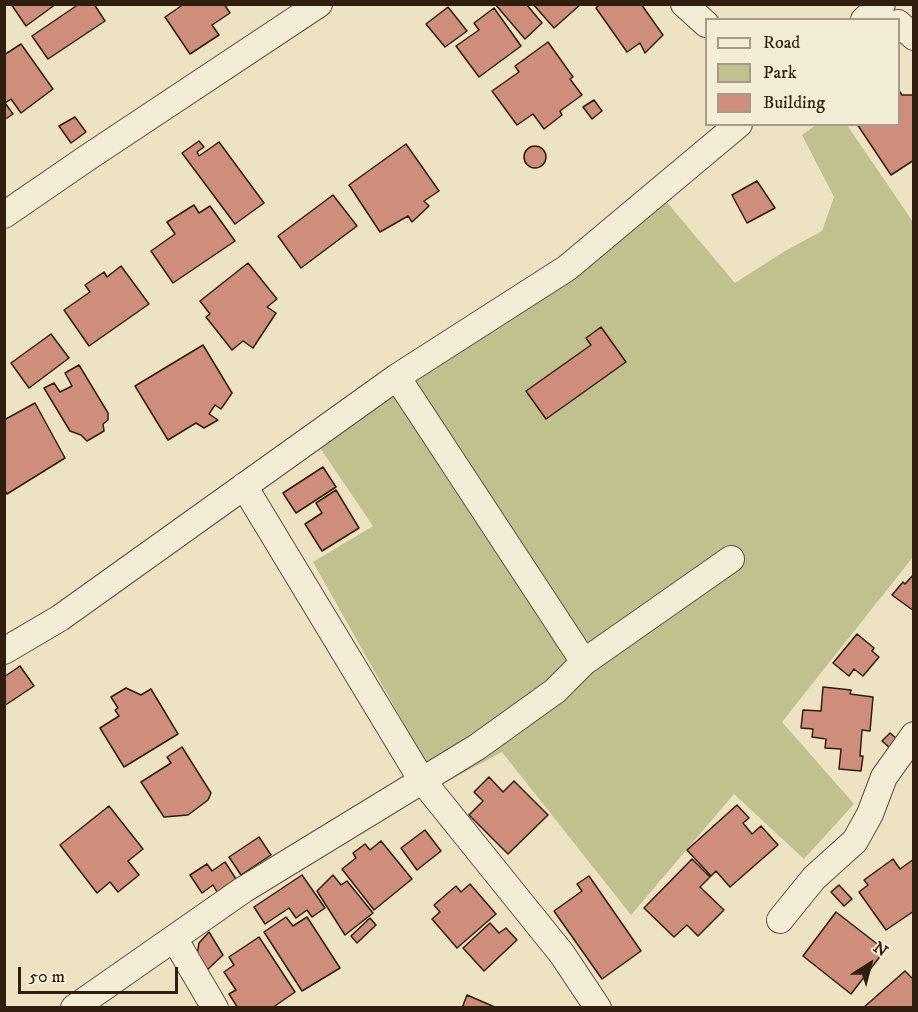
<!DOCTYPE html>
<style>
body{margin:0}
#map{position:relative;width:918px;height:1012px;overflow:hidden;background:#ede3c2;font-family:"IM FELL DW Pica",serif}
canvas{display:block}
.frame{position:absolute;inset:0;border:6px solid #301f0f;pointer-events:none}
.legend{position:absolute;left:705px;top:18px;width:195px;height:108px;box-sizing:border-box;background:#f3edd7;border:2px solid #a59b87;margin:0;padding:8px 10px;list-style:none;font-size:18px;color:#301f0f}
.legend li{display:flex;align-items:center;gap:12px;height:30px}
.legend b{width:30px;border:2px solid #a59b87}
.north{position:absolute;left:840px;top:934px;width:60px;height:60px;-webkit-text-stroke:4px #f3edd7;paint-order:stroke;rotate:36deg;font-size:16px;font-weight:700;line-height:24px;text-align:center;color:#301f0f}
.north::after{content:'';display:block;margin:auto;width:21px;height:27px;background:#301f0f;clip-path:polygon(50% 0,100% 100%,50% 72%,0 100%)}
.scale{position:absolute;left:18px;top:967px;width:160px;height:27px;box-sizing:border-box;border:3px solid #301f0f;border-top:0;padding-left:8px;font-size:18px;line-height:21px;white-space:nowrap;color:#301f0f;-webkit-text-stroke:4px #f3edd7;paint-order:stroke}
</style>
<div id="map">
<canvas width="918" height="1012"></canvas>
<div class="frame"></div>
<ul class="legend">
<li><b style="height:8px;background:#f3edd7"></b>Road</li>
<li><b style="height:16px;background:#c0c18e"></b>Park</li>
<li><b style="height:16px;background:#cf8d7b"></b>Building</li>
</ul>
<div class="north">N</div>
<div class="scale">50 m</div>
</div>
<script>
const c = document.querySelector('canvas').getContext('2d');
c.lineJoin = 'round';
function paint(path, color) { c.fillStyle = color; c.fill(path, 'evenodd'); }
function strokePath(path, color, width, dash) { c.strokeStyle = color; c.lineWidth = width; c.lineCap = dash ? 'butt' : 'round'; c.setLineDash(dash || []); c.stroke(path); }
const green = new Path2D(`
 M816,125H847L913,222V557L782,722L854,804L804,859L734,794L631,915L502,752L439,786L313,562L373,526L314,439L665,200L735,283L785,251L822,231L834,197L802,135Z`);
const building = new Path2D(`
 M11,4H56L26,26Z
 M79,4H94L105,21L48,59L32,36Z
 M184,4H224L230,13L212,25L219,35L190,54L165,17Z
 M495,4H526L542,23L525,39Z
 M533,4H581L554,28Z
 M600,4H641L663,35L645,53L640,43L627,52L596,8Z
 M448,7L467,31L445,47L426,24Z
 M494,8L521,46L479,77L456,46L479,30L474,23Z
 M548,42L573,77L570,79L582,95L560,111L562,115L544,129L533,114L517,125L492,91L519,72L515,66Z
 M21,44L53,89L21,113L11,99L5,103L13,114L4,120V55Z
 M898,89L902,95H914V160L891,175L857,124H898Z
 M594,100L602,111L592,119L583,107Z
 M75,117L86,132L71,143L59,126Z
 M199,141L204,147L197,152L199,156L219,142L264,203L235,224L182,153Z
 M406,144L439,191L424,201L429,206L412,222L408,216L380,232L349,185Z
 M524 157a11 11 0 1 1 22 0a11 11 0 1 1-22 0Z
 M757,181L775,208L747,223L732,195Z
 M333,195L357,226L301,268L278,236Z
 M194,205L199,213L210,206L235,241L173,283L151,251L175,234L167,222Z
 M248,263L277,299L267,307L276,313L253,348L243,341L232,350L206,317L210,314L200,301Z
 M121,266L149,304L89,346L64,310L90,292L85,285L104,272L107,277Z
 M601,327L626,362L546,419L526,391L591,345L586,338Z
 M51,334L69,358L29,388L11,363Z
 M203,345L232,393L221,409L215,405L209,414L218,420L204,428L196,423L168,440L135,386Z
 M79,365L108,413V420L103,424L104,431L87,441L81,435L70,431L44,388L54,383L60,392L72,386L65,373Z
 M35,403L65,458L7,494L4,489V420Z
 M323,467L336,487L296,513L283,493Z
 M336,490L359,528L322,551L305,524L322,513L316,503Z
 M914,574V611L892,595L903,582L905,584Z
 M857,634L874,648L872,651L879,657L863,676L854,669L849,676L833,663Z
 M20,666L34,686L4,706V677Z
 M823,687L851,690L850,694L873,697L870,731L862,730L860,756H863L861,771L839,769L841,749L825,748L826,739L812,737L813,729L801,728L803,710L821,711Z
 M126,688L141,695L151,689L178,734L124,767L100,728L119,716L115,710L118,708L111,697Z
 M890,733L897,739L890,748L882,741Z
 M182,747L211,793L208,800L188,815L164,817L141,782L171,763L167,757Z
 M489,777L503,792L514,781L548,815L508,854L469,815L483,801L474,792Z
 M737,805L749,818L743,823L752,834L761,826L778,845L730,887L716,871L711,876L687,850Z
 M109,806L143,849L128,861L139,875L118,892L110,882L97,893L60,845Z
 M425,830L441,851L417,870L401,848Z
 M259,837L271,855L241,875L229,857Z
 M381,841L412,879L374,910L342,869L356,858L353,853L365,844L370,850Z
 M692,859L710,877L700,887L724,910L698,936L687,925L674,937L644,908Z
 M893,859L900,869L914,859V911L886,930L859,892L868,885L864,880Z
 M225,862L236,879L217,892L213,885L202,893L190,875L207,864L212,871Z
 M302,875L325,908L312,917L307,910L296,918L289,908L265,924L254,907Z
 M333,875L341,885L347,881L373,913L345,935L317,891Z
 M589,876L641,951L602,979L554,911L582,891L577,884Z
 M470,884L496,914L457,948L432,919L440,912L434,905L456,886L461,892Z
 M839,885L852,899L844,906L831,892Z
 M836,912L885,950L851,994L803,956Z
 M286,917L293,926L307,917L340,968L302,991L264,932Z
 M370,918L376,925L357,943L351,936Z
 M490,923L499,933L506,928L517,940L484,971L463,948Z
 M209,932L223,955L206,971L197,955L199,943Z
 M259,937L295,992L272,1008H238L229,994L236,990L224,972L234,965L229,957Z
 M905,971L914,980V1008H863Z
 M467,995L497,1008H462Z`);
const street = new Path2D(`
 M684,4L706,24
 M864,20L882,4
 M898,23L914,37
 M4,215L87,158L319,4
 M397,377L584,662
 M244,486L421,779L562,954L598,1008
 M4,651L60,618L397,377L567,268L739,124
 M780,920L814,878L855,841L870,814L884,777L914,735
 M174,938L215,1008
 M74,1008L243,890L477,747L555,691L584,662L731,559`);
paint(green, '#c0c18e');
paint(building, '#cf8d7b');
strokePath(building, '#301f0f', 1.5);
strokePath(street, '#5f503c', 28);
strokePath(street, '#f3edd7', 26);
</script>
